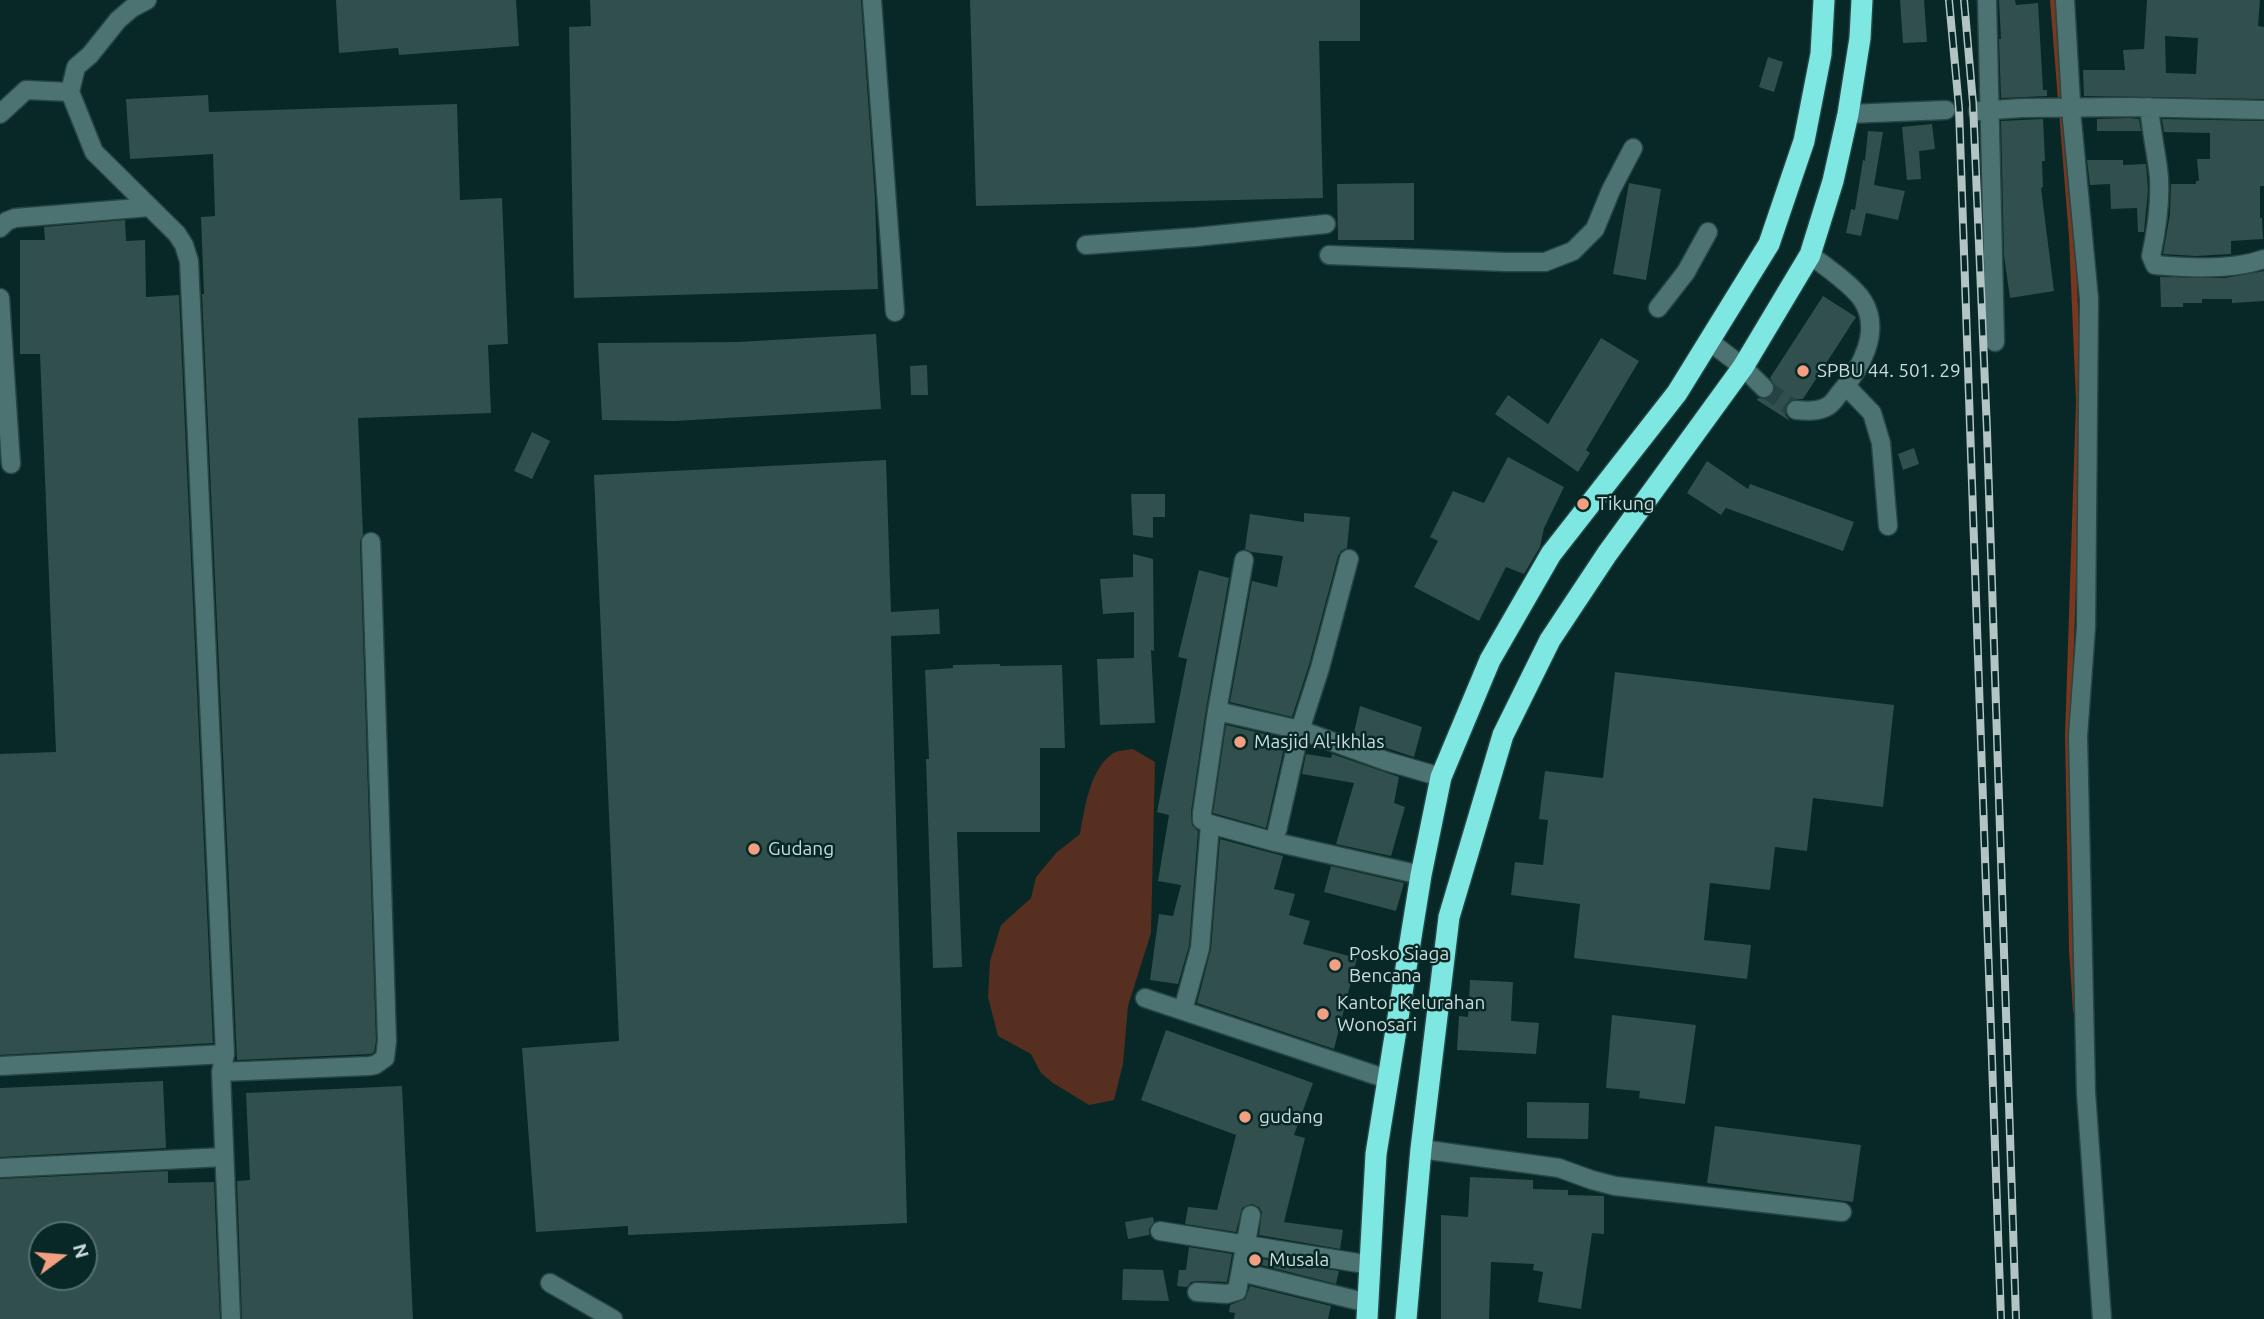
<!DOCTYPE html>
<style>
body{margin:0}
#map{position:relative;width:2264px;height:1319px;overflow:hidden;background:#072826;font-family:Ubuntu,sans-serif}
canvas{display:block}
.north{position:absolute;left:28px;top:1221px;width:70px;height:70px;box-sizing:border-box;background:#072826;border:2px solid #55706e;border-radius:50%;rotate:74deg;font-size:19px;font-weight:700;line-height:28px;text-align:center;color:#cbdcdb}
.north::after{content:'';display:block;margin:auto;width:24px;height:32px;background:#f3a082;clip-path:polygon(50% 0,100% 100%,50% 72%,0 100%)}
</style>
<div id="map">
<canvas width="2264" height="1319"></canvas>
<div class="north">N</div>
</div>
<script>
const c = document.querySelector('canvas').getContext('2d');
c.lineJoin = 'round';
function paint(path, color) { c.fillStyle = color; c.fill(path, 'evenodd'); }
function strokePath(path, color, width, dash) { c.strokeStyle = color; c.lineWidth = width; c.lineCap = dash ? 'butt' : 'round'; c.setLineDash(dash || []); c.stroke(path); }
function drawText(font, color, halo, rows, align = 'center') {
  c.font = font + ' Ubuntu,sans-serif'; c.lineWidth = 5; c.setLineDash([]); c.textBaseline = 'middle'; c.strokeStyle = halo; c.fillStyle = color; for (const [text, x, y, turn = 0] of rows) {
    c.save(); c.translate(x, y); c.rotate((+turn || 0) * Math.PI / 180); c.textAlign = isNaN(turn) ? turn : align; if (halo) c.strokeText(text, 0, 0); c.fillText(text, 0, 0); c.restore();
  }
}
const green = new Path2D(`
 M1133,749L1155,762L1151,933L1128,1006L1123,1064L1114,1100L1089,1105L1053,1083L1041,1073L1031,1054L998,1036L988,997L990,961L1001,925L1031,898L1036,877L1057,852L1080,834C1085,808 1089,771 1112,754C1117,750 1127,750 1133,749Z`);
const stream = new Path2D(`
 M2053,0L2072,237L2079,401L2068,735L2072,950L2076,1010`);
const building = new Path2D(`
 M336,0H516L519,46L399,55L398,48L339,53Z
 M590,0H861L875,198L878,289L574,298L569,27L591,26Z
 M970,0H1360V41H1319L1323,198L976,206Z
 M1900,0H1924L1927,42L1903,43Z
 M1999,0H2015L2016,5L2038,3L2043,90H2047V96L2001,98L1999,39H2001Z
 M2147,0H2260L2258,26L2264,27V99L2084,96L2083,70H2125L2123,50L2144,49ZM2165,36L2198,38L2196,74L2166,73Z
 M1768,57L1783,62L1774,92L1759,87Z
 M208,95L209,112L457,104L460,200L502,198L508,344L488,345L491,413L358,418L363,535L360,542L376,1041L374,1052L371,1054L237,1060L202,294H204L201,217L215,216L213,154L130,159L126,99Z
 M2130,118L2139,119L2141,131H2097V119Z
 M2043,119L2045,161H2042L2043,187L2041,188L2054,291L2010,298L2004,256L2001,121Z
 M2162,119L2264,121V186H2260V218H2262L2263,239L2231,241V254L2196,256L2163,254L2170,214L2171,184H2196V181H2199L2197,159H2210V133L2164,132Z
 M1932,124L1935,149L1919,151L1921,179L1907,180L1902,127Z
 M1868,131L1883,132L1874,185L1905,191L1898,220L1866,213L1861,236L1846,233L1851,209L1855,210L1863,160L1865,161Z
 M2087,160H2123V165L2146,164L2148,190L2144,232H2138L2137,208L2111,209L2110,184L2090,185Z
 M1414,183V240H1338L1337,184Z
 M1629,183L1661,189L1646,280L1613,274Z
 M125,220L126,241L145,240L146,297L179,295L213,1043L0,1055V754L56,752L40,354H20V240H45L44,227Z
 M2264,271V301L2232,303V299H2202V303H2183V307H2161L2160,277L2225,278Z
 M1823,296L1856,317L1803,399H1792L1786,404L1785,414L1790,421L1757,400L1758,398L1768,399L1772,396L1775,386L1770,378Z
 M876,334L881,409L675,421L602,420L598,343L738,342Z
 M1601,338L1639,361L1586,450L1590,453L1578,472L1495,414L1508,395L1548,424Z
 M927,365L928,395H911L910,366Z
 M532,432L550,441L532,479L514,471Z
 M1914,448L1919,464L1903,470L1898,454Z
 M1508,457L1564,487L1544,528L1540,547L1524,574L1506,567L1479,621L1414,587L1438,541L1430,537L1453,491L1484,503Z
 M886,460L891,612L939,609L940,634L891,636L907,1223L628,1235V1226L536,1232L522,1048L619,1041L594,475Z
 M1707,461L1748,489L1750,484L1854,522L1843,551L1726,508L1721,515L1687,493Z
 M1131,494H1165V517H1153V538L1133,535Z
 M1304,513L1350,517L1347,548L1341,551L1338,556L1309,665L1292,717L1230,702L1252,581L1277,587L1283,556L1252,552L1245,549L1250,514L1304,522Z
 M1133,554L1153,559L1154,651L1151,650L1155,723L1100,725L1097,659L1134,658V612L1103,614L1100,579L1133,577Z
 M1199,570L1229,578L1206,709L1191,812L1192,825L1198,831L1189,946L1178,984L1150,980L1159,914L1173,916L1181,885L1158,881L1169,815L1157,812L1187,659L1178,657Z
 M1000,664V666L1062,665L1065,748H1040V832H957L962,967L933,968L926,759H929L925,670L953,668V665Z
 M1615,672L1894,705L1883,807L1813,798L1807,851L1775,847L1770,890L1710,883L1704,940L1751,945L1747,979L1574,958L1580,904L1511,895L1515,862L1543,865L1548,820L1539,819L1545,771L1603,778Z
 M1360,706L1422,727L1414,757L1353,737Z
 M1226,725L1286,739L1266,828L1213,813Z
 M1306,754L1331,758L1332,754L1399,777L1394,803L1405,807L1391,856L1336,844L1354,783L1302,774Z
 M1220,839L1283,856L1274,889L1295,894L1289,915L1310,921L1303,944L1357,958L1334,1049L1197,1003L1211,949Z
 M1331,866L1404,883L1396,911L1324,892Z
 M1470,980L1513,982L1511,1021L1539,1023L1536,1054L1457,1050L1459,1016L1468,1017Z
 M1612,1015L1696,1025L1685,1104L1639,1098L1640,1091L1606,1088Z
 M1166,1030L1313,1083L1294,1135L1305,1138L1284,1222L1343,1230L1340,1249L1259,1235L1262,1212L1259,1207L1252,1204L1242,1208L1236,1232L1185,1224L1188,1207L1217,1210L1236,1135L1141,1100Z
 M163,1081L166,1148L0,1157V1088Z
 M402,1086L413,1319H242L237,1181L250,1180L246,1093Z
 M1527,1102L1589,1103L1588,1139L1527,1138Z
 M1715,1126L1861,1145L1853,1202L1707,1183Z
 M168,1171V1183L214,1182L220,1319H0V1179ZM42,1235H84V1277H42Z
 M1470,1177L1533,1180V1189L1568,1190V1195L1604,1196V1234L1592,1233L1581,1309L1538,1302L1543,1272L1533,1270L1534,1264L1491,1262L1489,1319H1441V1215L1468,1217Z
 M1153,1217L1154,1222L1149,1229V1235L1128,1239L1125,1222Z
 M1189,1247L1232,1254L1227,1282L1198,1281L1191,1282L1187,1287L1177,1286L1179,1270H1186Z
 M1255,1258L1339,1271L1336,1284L1254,1263Z
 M1123,1269L1163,1270L1169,1301L1122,1300Z
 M1250,1286L1331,1306L1328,1319H1234L1235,1313L1229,1312L1230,1305L1245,1299Z`);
const minorTunnel = new Path2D(`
 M1764,388L1796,410`);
const minor = new Path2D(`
 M872,0L895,312
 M1987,0L1995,342
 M2065,0L2072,120L2089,299L2086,627L2078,736L2086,1092L2102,1319
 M70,92L76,67L90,55L118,20L132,8L147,0
 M2149,107C2151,128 2155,147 2158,168C2162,197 2157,228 2151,256L2155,265C2187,268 2234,270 2264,259
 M1978,111L2022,108L2130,107L2264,110
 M0,114L26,90L70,92L94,152L177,234L184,245L189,261L225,1054L221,1072L231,1319
 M1848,114L1946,110
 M0,228L7,221L15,218L150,207
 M1086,245L1196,237L1326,224
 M1329,255L1506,262H1545L1573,251L1595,229L1611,190L1633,148
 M0,298L11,464
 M1658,308L1686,272L1708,232
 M1709,341L1743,367L1764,388
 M1846,386L1872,413L1881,443L1888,526
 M1796,410C1806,411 1819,412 1828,406C1832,404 1836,398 1839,394C1860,370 1882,332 1863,301C1854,286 1825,266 1810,255
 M1217,711L1300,730L1386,761L1441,777
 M1210,824L1275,842L1421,875
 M1277,831L1300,730L1320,668L1349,559
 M1145,998L1387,1079
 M1183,1010L1200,948L1210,824L1202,820V813L1217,711L1244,560
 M0,1066L225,1054
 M221,1072L369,1066L375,1065L385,1058L387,1041L371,542
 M1421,1149L1559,1168L1592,1180L1615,1186L1842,1212
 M0,1168L224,1157
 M1160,1231L1371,1265
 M1241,1272L1368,1303
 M550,1283L613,1319
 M1197,1292L1227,1294L1237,1291L1251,1215`);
const highway = new Path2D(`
 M1367,1319L1376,1154L1421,875L1441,777L1490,660L1551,554L1677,393L1769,244L1804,141L1821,54L1824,0
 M1406,1319L1421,1149L1449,917L1503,735L1550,640L1607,554L1743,367L1810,255L1833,181L1848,114L1860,38L1862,0`);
const rail = new Path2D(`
 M1949,0L1959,108L2001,1319
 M1964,0L1973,103L1987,431L2016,1319`);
const markers = [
 [1803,371,7,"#f3a082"],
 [1583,504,7,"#f3a082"],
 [1240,742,7,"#f3a082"],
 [754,849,7,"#f3a082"],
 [1335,965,7,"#f3a082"],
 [1323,1014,7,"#f3a082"],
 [1245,1117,7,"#f3a082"],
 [1255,1260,7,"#f3a082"]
];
const poiNames = [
 ["SPBU 44. 501. 29",1817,371],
 ["Tikung",1597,504],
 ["Masjid Al-Ikhlas",1254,742],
 ["Gudang",768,849],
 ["Posko Siaga",1349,954],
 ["Bencana",1349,976],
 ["Kantor Kelurahan",1337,1003],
 ["Wonosari",1337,1025],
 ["gudang",1259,1117],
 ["Musala",1269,1260]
];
paint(green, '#572f20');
strokePath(stream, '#78371e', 6);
paint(building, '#304f4d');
strokePath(minorTunnel, '#244341', 18, [18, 9]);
strokePath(minor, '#264543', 21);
strokePath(highway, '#264543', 24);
strokePath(minor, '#4c7371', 18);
strokePath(highway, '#7ee7e1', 21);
strokePath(rail, '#b2c5c4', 8);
strokePath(rail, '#072826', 5, [16]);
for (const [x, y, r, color] of markers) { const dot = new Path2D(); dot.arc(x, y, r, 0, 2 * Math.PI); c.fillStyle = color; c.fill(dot); strokePath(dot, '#072826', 2.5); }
drawText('19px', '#cbdcdb', '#072826', poiNames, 'left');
</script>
